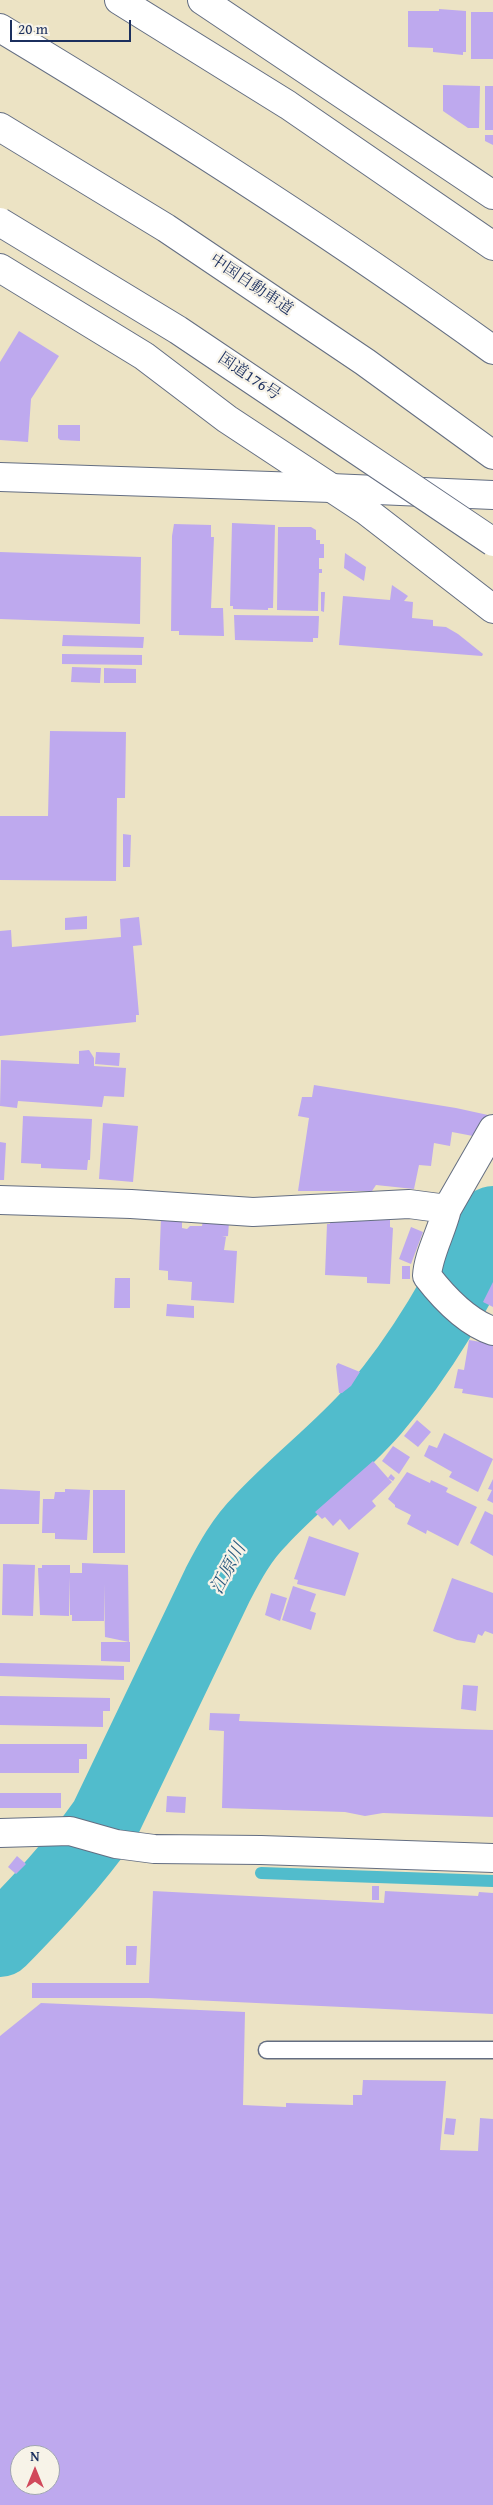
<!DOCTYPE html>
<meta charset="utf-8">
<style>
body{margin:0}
#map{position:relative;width:493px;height:2505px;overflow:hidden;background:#ece3c4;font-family:"Gentium Book Plus",serif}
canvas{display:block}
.north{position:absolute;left:10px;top:2445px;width:50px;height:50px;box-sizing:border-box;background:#f7f3e8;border:1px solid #9fa5b1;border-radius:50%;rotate:0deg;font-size:14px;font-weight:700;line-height:20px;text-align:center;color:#1b2f5e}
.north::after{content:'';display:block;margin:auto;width:18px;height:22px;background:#d1495b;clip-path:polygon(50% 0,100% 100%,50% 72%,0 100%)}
.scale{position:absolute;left:10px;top:20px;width:121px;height:22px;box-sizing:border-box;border:2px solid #1b2f5e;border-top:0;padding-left:6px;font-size:15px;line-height:18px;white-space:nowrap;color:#1b2f5e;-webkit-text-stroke:4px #f7f3e8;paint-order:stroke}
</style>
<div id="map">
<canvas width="493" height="2505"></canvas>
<div class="north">N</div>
<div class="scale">20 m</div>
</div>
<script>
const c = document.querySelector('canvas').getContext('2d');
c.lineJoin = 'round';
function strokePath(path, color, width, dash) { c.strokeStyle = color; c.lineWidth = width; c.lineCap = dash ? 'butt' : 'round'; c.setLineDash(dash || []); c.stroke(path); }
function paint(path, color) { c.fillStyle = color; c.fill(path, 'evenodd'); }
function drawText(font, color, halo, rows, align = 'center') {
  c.font = font + ' "Gentium Book Plus","Noto Serif JP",serif'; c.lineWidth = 4.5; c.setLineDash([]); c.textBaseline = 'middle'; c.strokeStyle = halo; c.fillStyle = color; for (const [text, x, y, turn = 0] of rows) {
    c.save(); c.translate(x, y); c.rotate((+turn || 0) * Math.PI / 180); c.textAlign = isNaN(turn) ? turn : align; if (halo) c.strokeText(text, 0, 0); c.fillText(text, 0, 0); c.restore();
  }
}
const stream = new Path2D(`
 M71,1866L96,1867
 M261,1873L493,1881`);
const river = new Path2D(`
 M0,1941C38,1902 74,1864 105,1820L218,1584C230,1561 242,1539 260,1521C296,1482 339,1450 374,1410C424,1352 458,1289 493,1222`);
const building = new Path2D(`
 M439,9L466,11V52H463V55L433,52V48L408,47V11H439Z
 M471,12H493V59H471Z
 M443,85L480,86L479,128H468L443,111Z
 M485,86H493V130H485Z
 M485,135H493V145L485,141Z
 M19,331L59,356L31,399L28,442L0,440V362Z
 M58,425H80V441L60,440L58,438Z
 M232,523L275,525L273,608H268V610L233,609V606H230Z
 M174,524L211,525V537H214L211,608H223L224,636L179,635V631H171L172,536Z
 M278,527H311L316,530V540H320V544H324V558H319V569H322V573H319L318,611L277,610Z
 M0,552L141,557L140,624L0,619Z
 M345,553L366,567L364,581L344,568Z
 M392,585L408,596L404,601L413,602L412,618L433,620V626L446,627L458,634L483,654L482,656L339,645L343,596L390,600Z
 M321,592H325L324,612L321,611Z
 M234,615L319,616L318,638H313V642L235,640Z
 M63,635L144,637L143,648L62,646Z
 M62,654L142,655V665L62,664Z
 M72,667L101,668L100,683L71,682Z
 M104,668L136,669V683H104Z
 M50,731L126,732L125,798H117L116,881L0,880V816H48Z
 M123,834L131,835L130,867H123Z
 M87,916V929L65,930V918Z
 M139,917L142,945L133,946L139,1015H136V1022L0,1036V931L11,930L12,947L121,937L120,919Z
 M89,1050L94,1058V1066L126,1068L124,1097L104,1096L102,1107L18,1101L17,1108L0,1106L1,1060L79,1064V1051Z
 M96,1052L120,1053L119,1066L95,1064Z
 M314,1085L456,1108L488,1115L473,1136L452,1132L450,1146L434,1143L431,1166L419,1165L414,1189L376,1185L372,1191H298L309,1118L298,1116L302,1097H312Z
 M23,1116L92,1119L90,1160H88L87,1170L41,1168V1164L21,1163Z
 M103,1123L138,1126L133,1182L99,1179Z
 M0,1142L6,1143L4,1180H0Z
 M161,1217L182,1218V1228L187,1229L190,1226H202L203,1220L229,1222L228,1236L222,1237H226L224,1250L237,1251L234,1303L191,1300L192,1282L168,1280V1271L159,1270Z
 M390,1220V1227L393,1228L390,1284L367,1283V1277L325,1275L327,1224H330V1221Z
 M411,1227L423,1232L411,1264L399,1259Z
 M402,1266H410V1279H402Z
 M115,1278H130V1308H114Z
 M493,1282V1307L483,1302Z
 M167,1304L194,1306V1318L166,1316Z
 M469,1340L493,1344V1398L462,1393L463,1389L454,1388L458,1369L464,1370Z
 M338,1363L360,1372L351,1386L342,1393H339L336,1366Z
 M417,1420L431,1432L418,1447L404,1436Z
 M444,1433L493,1459L478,1492L449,1477L452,1472L424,1456L429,1445L437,1448Z
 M393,1446L410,1457L399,1474L382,1461Z
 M373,1461L388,1478L391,1474L395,1478L393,1481L388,1478L392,1482L372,1501L376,1506L349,1530L340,1519L333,1526L325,1517L322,1519L315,1512Z
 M407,1472L430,1483L431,1480L448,1488L446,1492L477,1507L458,1546L427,1530L426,1534L407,1524L411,1515L395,1507V1505L388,1499Z
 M493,1479V1503L487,1500L492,1490L488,1489Z
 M0,1489L40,1491L39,1524H0Z
 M65,1489L90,1490L87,1540L55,1539V1533H42L43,1499H54L55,1492H65Z
 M93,1490H125V1553H93Z
 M485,1511L493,1515V1556L470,1543Z
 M309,1536L359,1553L345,1596L297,1584L298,1580L294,1579Z
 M82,1563L128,1565L129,1642L105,1637L104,1584V1621H72V1615H70V1577L69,1616L40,1615L38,1568H42V1565H70V1573H82Z
 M3,1564L35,1565L33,1616L2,1615Z
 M452,1578L493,1593V1634L485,1631L482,1636L478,1634L475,1643L457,1640L433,1631Z
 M293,1586L316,1594L310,1611L316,1613L311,1630L282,1620Z
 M271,1593L287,1598L280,1621L265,1615Z
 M101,1642H130V1662L101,1661Z
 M0,1663L124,1666V1680L0,1676Z
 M463,1685L478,1686L476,1711L461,1709Z
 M0,1696L110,1698V1711H103V1727L0,1725Z
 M210,1713L240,1714L239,1721L493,1730V1817L383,1813L365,1816L345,1812L222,1808L224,1731L209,1730Z
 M0,1744H87V1759H79V1773H0Z
 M0,1793H61V1808H0Z
 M167,1796L186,1797L185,1813L166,1812Z
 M17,1856L26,1864L16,1874L8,1867Z
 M372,1886H379V1900H372Z
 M153,1891L384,1903L385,1891L478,1896L479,1892L493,1893V2014L149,1998H32V1983H149Z
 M126,1946H137L136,1965H126Z
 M41,2003L245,2012L243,2105L286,2107V2103L353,2105V2095H362L363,2080L446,2081L440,2150L478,2151L480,2118L493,2119V2505H0V2036ZM20,2455H50V2485H20Z
 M446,2118L456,2119L454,2135L444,2134Z`);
const lane = new Path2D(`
 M267,2050H493`);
const street = new Path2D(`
 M0,1200L131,1204L253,1212L409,1204L447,1209C442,1231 428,1255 427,1276C444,1298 466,1322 493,1331
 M447,1209L493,1129
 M0,1833L70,1831L116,1844L154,1849L261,1850L493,1858`);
const secondary = new Path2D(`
 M0,477L331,488L493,495`);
const highway = new Path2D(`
 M119,0L288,105L493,246
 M202,0L493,195
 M0,28C168,129 334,235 493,350
 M0,127L166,228L365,362L493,455
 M0,268L144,356L227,419L365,510L493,609`);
const highwayBridge = new Path2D(`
 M0,222L178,330L493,542`);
const streetNames = [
 ["中国自動車道",251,285,34],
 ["国道176号",249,377,34]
];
const waterNames = [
 ["江原川",229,1569,-62]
];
strokePath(stream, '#51bccc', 12);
strokePath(river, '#51bccc', 72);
paint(building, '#bea9ee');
strokePath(lane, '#646e82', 19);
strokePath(street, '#646e82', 30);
strokePath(secondary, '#646e82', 30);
strokePath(highway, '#646e82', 30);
strokePath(lane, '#fff', 16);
strokePath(street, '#fff', 28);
strokePath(secondary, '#fff', 28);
strokePath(highway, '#fff', 28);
strokePath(highwayBridge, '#646e82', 30, []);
strokePath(highwayBridge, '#fff', 28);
drawText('16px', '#1b2f5e', '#f7f3e8', streetNames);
drawText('italic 18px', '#2b597f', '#f7f3e8', waterNames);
</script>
